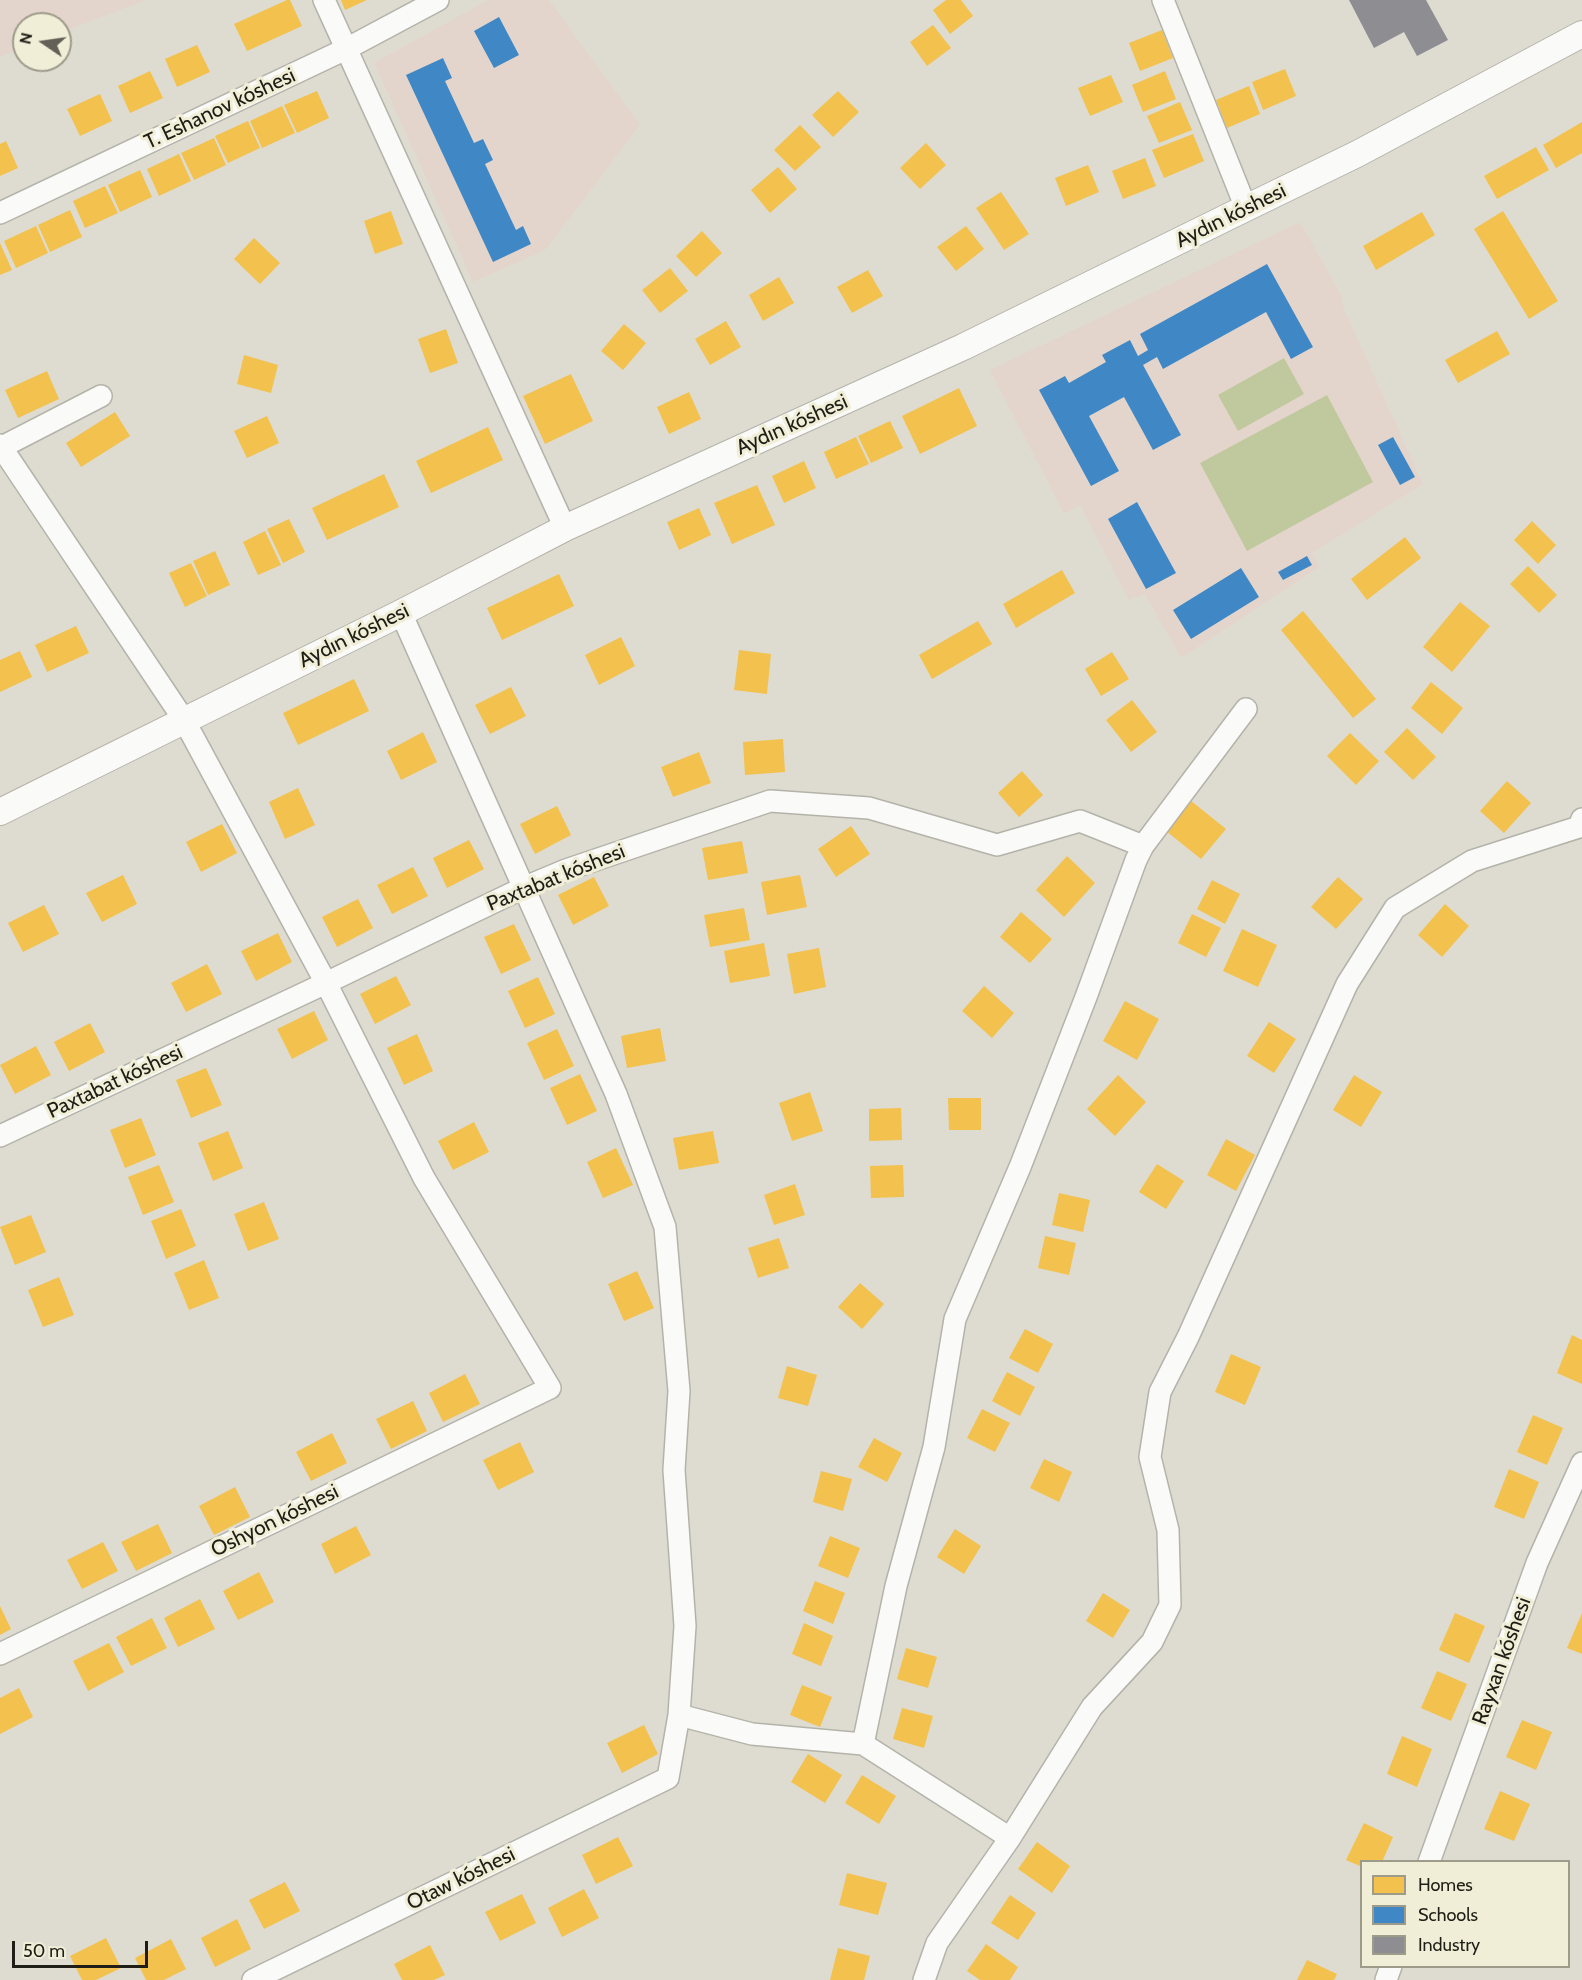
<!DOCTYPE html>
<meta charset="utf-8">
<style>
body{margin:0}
#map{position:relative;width:1582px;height:1980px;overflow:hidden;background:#dedcd1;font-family:Cabin,sans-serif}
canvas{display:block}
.legend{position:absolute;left:1360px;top:1860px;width:210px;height:108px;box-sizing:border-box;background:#f1eed8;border:2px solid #9d9b8a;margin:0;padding:8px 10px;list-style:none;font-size:18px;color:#1f1e16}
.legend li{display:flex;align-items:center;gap:12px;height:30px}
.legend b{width:30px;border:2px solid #9d9b8a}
.north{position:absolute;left:12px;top:12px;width:60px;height:60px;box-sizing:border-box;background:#f1eed8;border:2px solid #9d9b8a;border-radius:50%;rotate:283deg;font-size:16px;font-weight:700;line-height:24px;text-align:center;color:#1f1e16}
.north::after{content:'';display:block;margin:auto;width:21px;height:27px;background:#626057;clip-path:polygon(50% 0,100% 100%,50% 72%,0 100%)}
.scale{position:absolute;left:12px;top:1941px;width:136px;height:27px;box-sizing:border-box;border:3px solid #1f1e16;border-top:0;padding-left:8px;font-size:18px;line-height:21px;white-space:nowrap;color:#1f1e16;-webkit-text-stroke:4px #f1eed8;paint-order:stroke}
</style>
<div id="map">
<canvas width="1582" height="1980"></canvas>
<ul class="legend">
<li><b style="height:16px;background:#f2c14e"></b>Homes</li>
<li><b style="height:16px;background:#3f88c5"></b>Schools</li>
<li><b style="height:16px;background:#8d8d92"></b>Industry</li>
</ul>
<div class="north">N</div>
<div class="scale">50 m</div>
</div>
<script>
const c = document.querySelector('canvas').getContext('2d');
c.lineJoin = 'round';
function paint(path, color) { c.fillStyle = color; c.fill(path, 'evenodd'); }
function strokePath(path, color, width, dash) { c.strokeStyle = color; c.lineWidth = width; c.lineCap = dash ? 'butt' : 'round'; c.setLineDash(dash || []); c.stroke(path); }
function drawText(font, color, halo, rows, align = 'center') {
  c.font = font + ' Cabin,sans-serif'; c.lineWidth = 6; c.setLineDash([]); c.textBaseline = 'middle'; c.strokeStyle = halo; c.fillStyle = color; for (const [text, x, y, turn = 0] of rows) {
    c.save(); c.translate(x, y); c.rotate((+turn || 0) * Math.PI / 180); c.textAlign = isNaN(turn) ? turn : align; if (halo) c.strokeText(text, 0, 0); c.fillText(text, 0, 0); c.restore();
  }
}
const commercial = new Path2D(`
 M0,0H146L60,33V24H24V47L0,57Z
 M488,0H549L640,125L545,250L473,282L374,63Z
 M1300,222L1341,295L1344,309L1423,484L1312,553L1319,567L1181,658L1145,594L1129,600L1080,505L1064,514L990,370Z`);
const green = new Path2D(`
 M1284,358L1304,394L1238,431L1218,395Z
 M1327,395L1373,482L1247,551L1200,463Z`);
const homes = new Path2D(`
 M287,0H290L302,26L247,51L234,24Z
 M341,0H367L345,10Z
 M946,0H961L973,16L950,34L933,10Z
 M933,25L951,48L927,66L910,42Z
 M1162,30L1173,58L1140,71L1129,43Z
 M197,45L210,72L177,87L165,59Z
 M1285,69L1296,96L1263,110L1252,82Z
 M150,71L163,98L130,113L118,86Z
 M1165,71L1176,99L1143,112L1132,85Z
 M1111,75L1123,102L1090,116L1078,88Z
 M1249,86L1260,114L1227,128L1216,100Z
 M317,91L329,118L297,133L284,105Z
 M838,91L859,112L833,137L812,115Z
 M100,94L112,121L80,136L67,109Z
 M1180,102L1192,130L1159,143L1147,116Z
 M282,106L295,133L262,148L250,121Z
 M248,121L260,148L228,163L215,136Z
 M1582,122V153L1556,168L1543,145Z
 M800,125L821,147L795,171L774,150Z
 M1193,134L1204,161L1164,178L1152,150Z
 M214,138L226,165L194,180L181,153Z
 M6,141L18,168L0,176V144Z
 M926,143L946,165L920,189L900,168Z
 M1536,147L1549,170L1497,199L1484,176Z
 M179,154L191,181L159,196L147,169Z
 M1145,158L1156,186L1123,199L1112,171Z
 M1088,165L1099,192L1066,206L1055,178Z
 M778,167L797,189L770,213L751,190Z
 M140,170L152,197L120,212L108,185Z
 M105,186L118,213L85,228L73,201Z
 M1001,192L1029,234L1004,250L976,208Z
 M70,210L82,237L50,252L38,225Z
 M391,211L403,244L375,254L364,221Z
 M1503,211L1558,301L1529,319L1474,229Z
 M1422,212L1435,235L1376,270L1363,246Z
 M36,226L48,253L16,268L4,241Z
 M966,226L984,249L956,271L937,247Z
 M702,231L722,253L696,277L676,256Z
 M254,238L280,263L260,284L234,259Z
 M0,243L12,270L0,275Z
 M670,268L688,291L660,313L642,290Z
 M868,270L883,296L852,313L837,287Z
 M779,277L794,303L763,321L749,295Z
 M726,321L741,347L710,365L695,339Z
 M624,324L646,343L623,370L601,351Z
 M446,329L458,363L430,373L418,339Z
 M1497,331L1510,354L1458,383L1445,360Z
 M244,355L278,365L271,393L237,384Z
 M47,371L59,399L18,418L5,390Z
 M571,374L593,421L545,444L523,396Z
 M959,388L977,426L920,454L902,416Z
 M689,392L701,419L669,434L657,407Z
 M115,412L130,436L81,467L66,443Z
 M267,416L279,443L247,458L234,431Z
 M890,421L903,448L871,463L858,436Z
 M488,427L503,460L431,493L416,461Z
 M856,437L869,464L836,479L824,452Z
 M804,461L816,488L784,503L772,476Z
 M384,474L399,507L327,540L312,508Z
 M757,485L775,525L732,544L714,503Z
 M699,508L711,535L679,550L667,522Z
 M289,519L305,552L283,563L267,529Z
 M1532,521L1556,545L1538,564L1514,540Z
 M265,531L281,565L258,575L243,542Z
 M1405,537L1421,558L1367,600L1351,579Z
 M215,551L230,585L208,595L193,561Z
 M191,563L207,596L185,607L169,573Z
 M1528,566L1557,595L1539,613L1510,584Z
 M1062,570L1075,593L1016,628L1003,604Z
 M559,574L574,606L502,640L487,608Z
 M1460,602L1490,626L1452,672L1423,647Z
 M1303,611L1376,699L1353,718L1281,630Z
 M978,621L992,644L932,679L919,655Z
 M76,626L89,653L47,672L35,645Z
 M621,637L635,666L599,685L585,655Z
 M739,650L771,654L767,694L734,690Z
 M20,651L32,677L0,692V660Z
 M1112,652L1129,679L1101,696L1085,669Z
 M354,679L369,711L298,745L283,713Z
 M1431,682L1463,708L1442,734L1411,708Z
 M511,687L526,716L490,734L475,705Z
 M1132,700L1157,732L1131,752L1106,720Z
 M1407,728L1436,757L1413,780L1384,752Z
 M423,732L437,762L401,780L387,751Z
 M1350,733L1379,761L1356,785L1327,756Z
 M783,739L785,772L745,775L743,742Z
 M699,752L711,783L673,797L661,767Z
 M1022,771L1043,795L1019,817L998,793Z
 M1507,781L1531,803L1504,833L1480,811Z
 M298,788L315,825L285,839L269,802Z
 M1190,800L1226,829L1201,859L1166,831Z
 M557,806L571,835L535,854L520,824Z
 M222,824L237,853L201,872L186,842Z
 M851,826L870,854L836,877L818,849Z
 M469,840L484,869L447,888L433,858Z
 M742,841L748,873L708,880L702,848Z
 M1067,856L1095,883L1064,917L1036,890Z
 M413,867L428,896L392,914L377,885Z
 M123,875L137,904L102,922L86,893Z
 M800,875L807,907L767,915L761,882Z
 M594,877L609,906L573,925L558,895Z
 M1338,877L1363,899L1336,929L1311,907Z
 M1212,880L1240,894L1225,924L1197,909Z
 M358,899L373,928L337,947L322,917Z
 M1445,904L1469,926L1442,957L1418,935Z
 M44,905L59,934L23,952L8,923Z
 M744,908L750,940L710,947L704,915Z
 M1021,912L1052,939L1030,963L1000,937Z
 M1192,914L1221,928L1206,957L1178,943Z
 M514,924L531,960L501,974L484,937Z
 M1242,929L1277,945L1258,987L1223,971Z
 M278,933L292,962L256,981L241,951Z
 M764,943L770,976L730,983L724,951Z
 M819,948L826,987L794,994L787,954Z
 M207,964L222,994L186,1012L171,983Z
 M396,976L411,1005L375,1024L360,994Z
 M538,977L555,1014L525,1028L508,991Z
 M984,986L1014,1013L992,1038L962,1011Z
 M1125,1001L1159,1019L1137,1060L1103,1041Z
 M314,1011L328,1040L292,1059L277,1029Z
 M1269,1022L1296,1039L1274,1073L1247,1056Z
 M90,1023L105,1052L69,1071L54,1042Z
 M660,1028L666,1061L627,1068L621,1036Z
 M557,1029L574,1066L544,1080L527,1043Z
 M417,1034L433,1071L404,1085L387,1048Z
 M36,1046L51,1075L15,1094L0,1065Z
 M206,1068L222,1105L191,1118L176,1080Z
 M580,1074L597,1111L567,1125L550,1088Z
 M1118,1075L1146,1102L1115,1136L1087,1109Z
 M1354,1075L1382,1092L1361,1127L1333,1110Z
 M810,1092L823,1131L792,1141L779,1103Z
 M948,1098H981V1130H949Z
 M901,1108L902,1140L869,1141V1109Z
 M141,1118L156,1155L125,1168L110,1130Z
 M474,1122L489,1152L453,1170L438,1141Z
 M228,1131L243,1168L213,1181L198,1143Z
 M713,1131L719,1163L679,1170L673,1138Z
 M1226,1139L1255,1155L1236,1191L1207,1175Z
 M616,1148L633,1185L603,1198L587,1162Z
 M1157,1164L1184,1181L1166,1209L1139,1192Z
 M159,1165L174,1202L143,1215L128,1177Z
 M903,1165L904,1197L871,1198L870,1166Z
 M795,1184L805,1215L774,1225L764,1195Z
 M1059,1193L1090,1200L1083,1232L1052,1225Z
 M264,1202L279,1239L248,1251L234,1214Z
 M181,1209L196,1246L166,1259L151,1221Z
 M31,1215L46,1252L15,1265L0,1227Z
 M1045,1236L1076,1243L1069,1275L1038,1268Z
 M779,1238L789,1268L758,1278L748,1248Z
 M204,1260L219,1298L189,1310L174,1273Z
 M637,1271L654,1308L624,1321L608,1284Z
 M59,1277L74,1315L43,1327L28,1290Z
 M860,1283L884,1304L862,1329L838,1307Z
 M1025,1329L1053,1344L1038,1373L1009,1358Z
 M1572,1335L1582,1340V1384L1557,1373Z
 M1231,1354L1261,1367L1245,1405L1215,1392Z
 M787,1366L817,1375L808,1406L778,1398Z
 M1007,1372L1035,1387L1020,1416L992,1401Z
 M465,1374L480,1404L443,1422L429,1393Z
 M413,1401L427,1431L391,1449L376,1419Z
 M982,1409L1010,1423L995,1452L967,1438Z
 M1533,1415L1563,1428L1547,1465L1517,1452Z
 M332,1433L347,1463L311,1481L296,1452Z
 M874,1438L902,1453L887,1482L858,1467Z
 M520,1442L534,1472L498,1490L483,1460Z
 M1044,1459L1072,1472L1059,1502L1030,1488Z
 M1509,1469L1539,1482L1524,1519L1494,1507Z
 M821,1471L852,1479L843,1511L813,1502Z
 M235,1487L250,1517L214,1535L199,1506Z
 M158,1524L172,1553L136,1571L121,1542Z
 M356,1526L371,1555L335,1574L321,1544Z
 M955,1529L981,1546L964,1574L937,1557Z
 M830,1536L860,1548L848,1578L818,1566Z
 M103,1542L118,1571L82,1589L67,1560Z
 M259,1572L274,1602L238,1620L223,1591Z
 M815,1581L845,1593L833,1624L803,1611Z
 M1103,1593L1130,1610L1113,1638L1086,1621Z
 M200,1599L215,1629L178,1647L164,1618Z
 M0,1606L11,1629L0,1635Z
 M1455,1613L1485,1626L1469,1663L1439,1650Z
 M1582,1613V1654L1567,1648Z
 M152,1618L167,1648L131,1666L116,1637Z
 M804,1623L833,1636L821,1666L792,1654Z
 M109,1643L124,1672L88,1691L73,1661Z
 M906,1648L937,1657L928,1688L897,1679Z
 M1437,1671L1467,1684L1451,1721L1421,1708Z
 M802,1685L832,1697L820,1727L790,1715Z
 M19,1688L33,1717L0,1734V1698Z
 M902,1708L933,1716L924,1748L893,1739Z
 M1522,1720L1552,1732L1536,1770L1506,1757Z
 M644,1725L658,1754L622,1773L607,1743Z
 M1402,1736L1432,1749L1417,1787L1387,1774Z
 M808,1754L842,1775L825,1803L791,1782Z
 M862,1775L896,1796L879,1824L845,1803Z
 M1500,1791L1530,1804L1514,1841L1484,1829Z
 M1364,1823L1393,1837L1382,1862H1362V1867L1346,1860Z
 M618,1837L633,1866L596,1884L582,1855Z
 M1037,1842L1070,1866L1052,1893L1018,1869Z
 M847,1873L887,1883L878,1915L839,1905Z
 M285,1882L300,1911L264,1929L249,1900Z
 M584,1889L599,1918L562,1937L548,1908Z
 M522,1894L536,1923L500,1941L485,1912Z
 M1010,1895L1036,1913L1018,1940L991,1923Z
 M237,1919L251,1949L215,1967L201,1938Z
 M106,1938L121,1968L96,1980H82L70,1956Z
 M171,1939L186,1969L164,1980H146L135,1958Z
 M986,1944L1018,1967L1010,1980H980L967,1971Z
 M430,1945L445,1975L434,1980H402L394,1964Z
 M838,1948L870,1956L864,1980H830Z
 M1307,1960L1337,1974L1334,1980H1297Z`);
const schools = new Path2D(`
 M499,17L519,55L494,68L474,31Z
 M24,32V44L18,47L13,38Z
 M443,58L452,78L445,81L474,143L483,139L493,160L485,164L516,230L523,226L531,244L493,262L406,75Z
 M1267,264L1313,347L1291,359L1266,312L1163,369L1157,357L1143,365L1181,435L1153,450L1124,397L1089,416L1119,471L1091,486L1039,390L1065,376L1069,383L1106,362L1102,355L1130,340L1138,356L1148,350L1140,334Z
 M1393,437L1415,477L1400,485L1378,445Z
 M1137,502L1176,573L1146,589L1108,519Z
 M1307,556L1312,565L1283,580L1278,572Z
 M1241,568L1259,597L1191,639L1173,610Z`);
const industry = new Path2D(`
 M1349,0H1426L1448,40L1417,56L1404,32L1374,48Z`);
const minor = new Path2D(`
 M324,0L565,528
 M1163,0L1246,208
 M0,213L348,48L438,0
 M0,445L184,720L326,983L424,1178L550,1388L0,1654
 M0,448L101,396
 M0,1136L326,983L523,888L566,870L770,801L869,808L997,845L1080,821L1143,846
 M679,1715L752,1734L863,1744L1010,1838
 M863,1744L896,1586L934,1447L955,1319L1020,1167L1086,997L1136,860L1143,846L1246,709
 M1429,1862L1537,1563L1582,1463
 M253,1980L668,1778L679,1715L685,1626L674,1470L679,1391L665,1227L616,1094L401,613
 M924,1980L937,1943L1010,1838L1092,1707L1152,1642L1170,1605L1168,1530L1150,1457L1160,1392L1188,1337L1347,984L1395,908L1472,861L1579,827L1582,819
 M1386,1980L1391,1966`);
const tertiary = new Path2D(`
 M0,812L401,613L565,528L963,347L1246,208L1357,154L1582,34`);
const streetNames = [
 ["T. Eshanov kóshesi",220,109,-25],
 ["Aydın kóshesi",1231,216,-26],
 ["Aydın kóshesi",792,425,-24],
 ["Aydın kóshesi",354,636,-26],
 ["Paxtabat kóshesi",556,878,-22],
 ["Paxtabat kóshesi",115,1082,-25],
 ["Oshyon kóshesi",275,1521,-26],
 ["Rayxan kóshesi",1502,1661,-70],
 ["Otaw kóshesi",461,1879,-26]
];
paint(commercial, '#e4d5cc');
paint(green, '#c0c99e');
paint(homes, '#f2c14e');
paint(schools, '#3f88c5');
paint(industry, '#8d8d92');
strokePath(minor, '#b4b3aa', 24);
strokePath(tertiary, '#b4b3aa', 28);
strokePath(minor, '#fafaf8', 21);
strokePath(tertiary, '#fafaf8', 26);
drawText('21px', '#1f1e16', '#f1eed8', streetNames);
</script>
